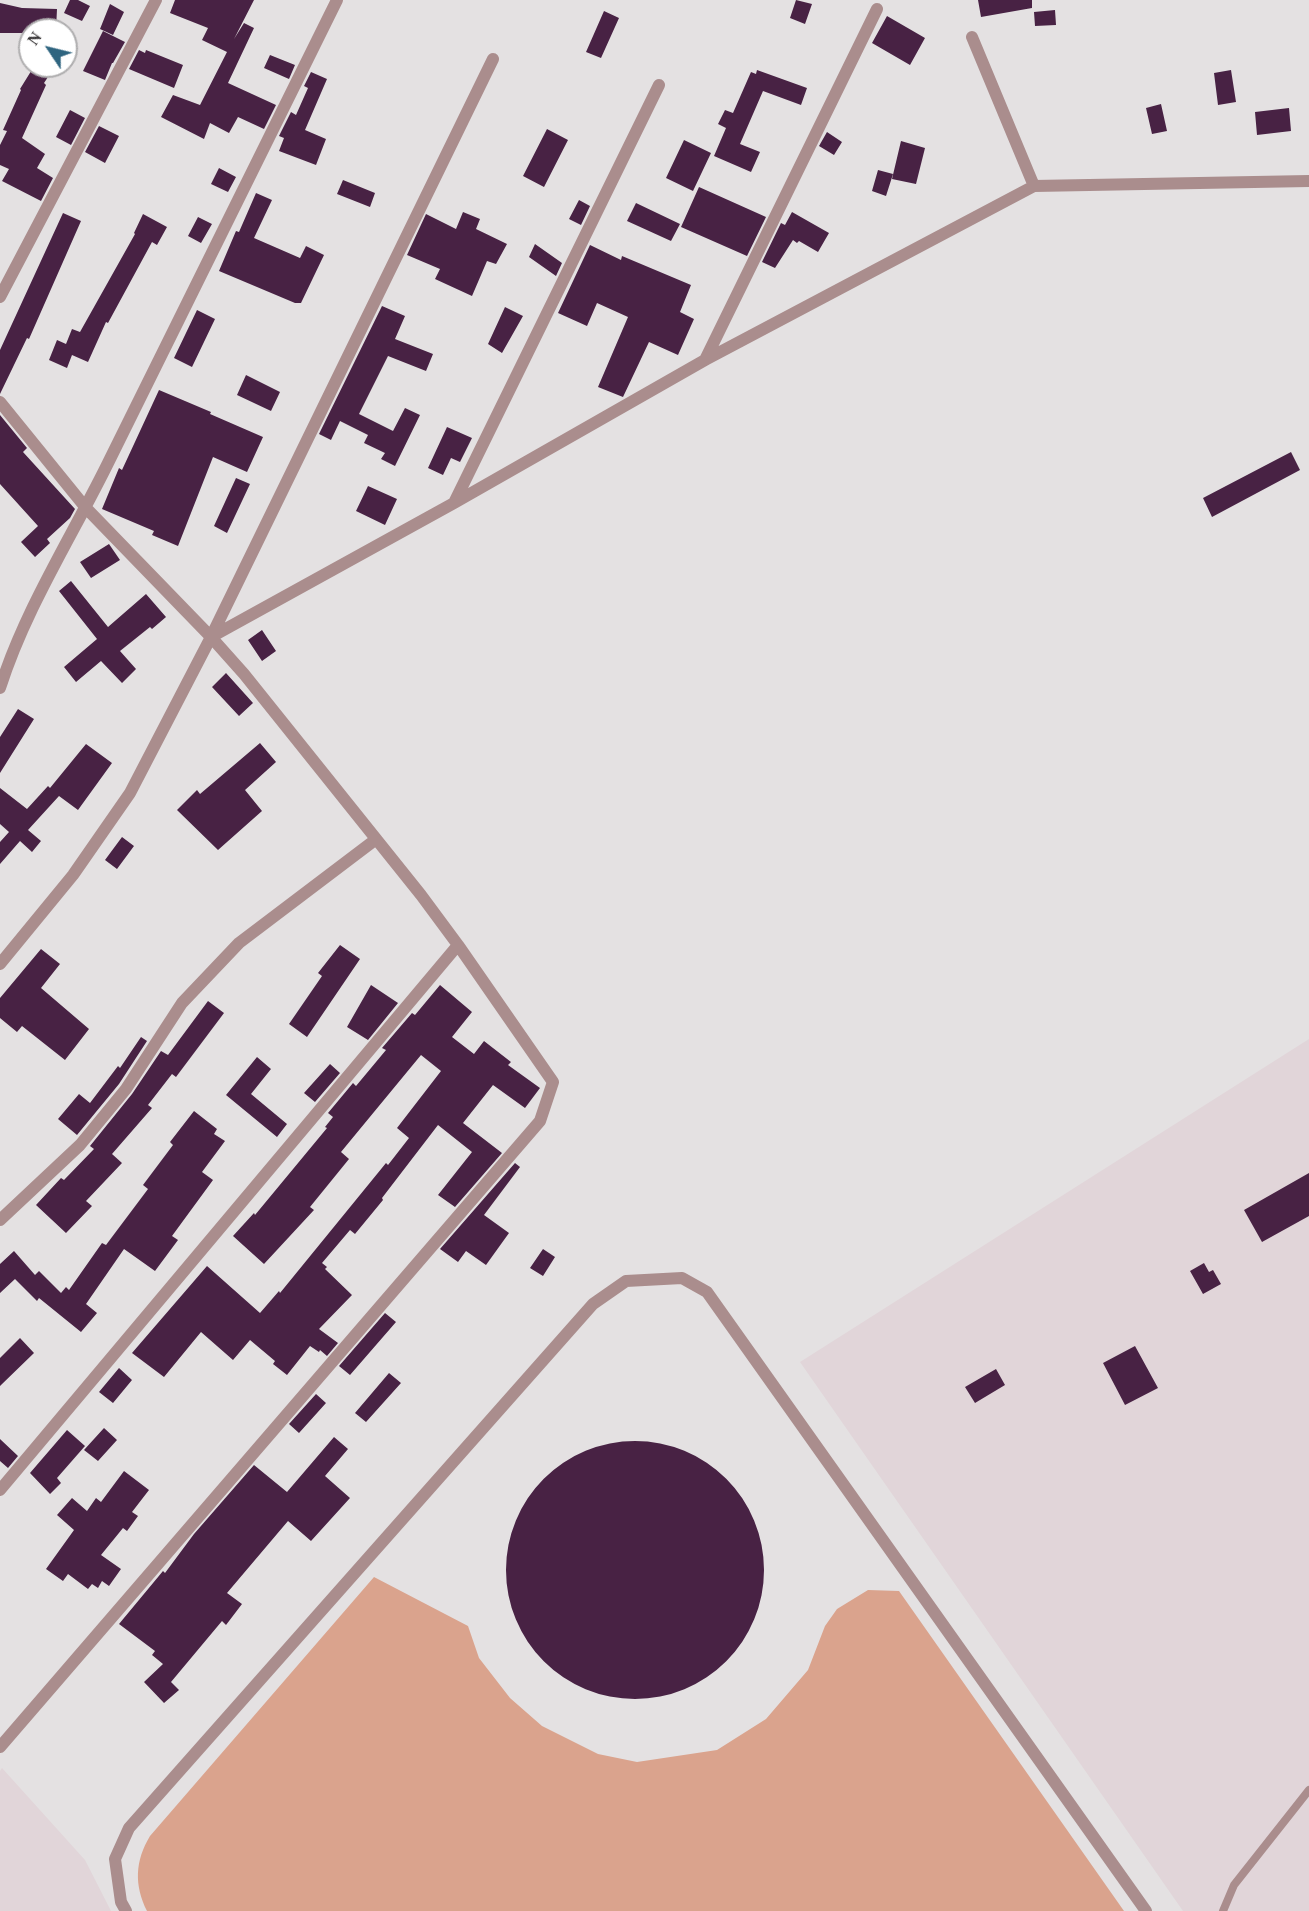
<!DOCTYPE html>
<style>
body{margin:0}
#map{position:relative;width:1309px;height:1911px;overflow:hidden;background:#e4e1e2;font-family:"Times New Roman",serif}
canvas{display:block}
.north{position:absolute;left:18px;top:18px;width:60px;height:60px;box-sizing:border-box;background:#fff;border:2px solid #afaeaf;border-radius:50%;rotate:305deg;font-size:16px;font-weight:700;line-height:24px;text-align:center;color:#373536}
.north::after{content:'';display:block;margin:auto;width:21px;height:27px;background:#2f6580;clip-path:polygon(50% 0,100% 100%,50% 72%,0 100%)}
</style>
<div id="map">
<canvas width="1309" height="1911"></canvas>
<div class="north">N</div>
</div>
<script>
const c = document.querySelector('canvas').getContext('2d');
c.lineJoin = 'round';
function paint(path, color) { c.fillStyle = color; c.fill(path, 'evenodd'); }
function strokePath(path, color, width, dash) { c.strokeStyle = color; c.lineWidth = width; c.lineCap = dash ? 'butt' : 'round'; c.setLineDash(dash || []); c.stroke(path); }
const built = new Path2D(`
 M1309,1039V1911H1183L800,1362Z
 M2,1768L85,1860L111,1911H0V1771Z`);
const green = new Path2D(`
 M374,1577L468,1626L479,1658L510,1698L542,1726L598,1754L637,1762L717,1750L766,1719L808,1670L825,1626L837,1609L868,1590L899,1591L1124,1911H147C134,1885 135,1861 150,1836Z`);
const building = new Path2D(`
 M70,0H78L90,6L82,21L64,13Z
 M175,0H254L234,39L244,23L254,28L228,83L276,105L264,129L238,117L229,133L210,123L204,139L161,117L173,95L200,105L227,52L202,40L208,28L170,13Z
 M796,0L812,4L805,24L790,18Z
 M978,0H1032V8L981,17Z
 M0,3L22,8L57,9L56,30H30V33H0Z
 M110,4L124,12L113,35L100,29Z
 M1055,10L1056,25L1035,26L1034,12Z
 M604,11L619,18L601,58L586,52Z
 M887,16L925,38L910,65L872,43Z
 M103,31L125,42L113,63H112L105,80L83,71Z
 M139,50L145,53L146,50L183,65L174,88L129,69Z
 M270,55L295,65L289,79L264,68Z
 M33,68L48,77L44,83L46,85L22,138L45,154L37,168L53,178L41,201L2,181L9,169L0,165V145L7,131L3,130L21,90L20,89Z
 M757,70L807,88L801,105L763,91L740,144L760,152L751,172L714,156L726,128L718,124L725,110L733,113L751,72L756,74Z
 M1231,70L1236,102L1218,105L1214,73Z
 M311,72L327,79L305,130L326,139L316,165L279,151L284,138L279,136L291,112L296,115L308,88L304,86Z
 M1161,104L1167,131L1152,134L1146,108Z
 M1289,108L1291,131L1257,135L1255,112Z
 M70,110L85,118L71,145L56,137Z
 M99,126L119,136L105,163L85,152Z
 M547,129L568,140L544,187L523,176Z
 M827,132L842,142L834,155L819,146Z
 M684,140L711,153L693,191L666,178Z
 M901,141L925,148L916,184L892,179Z
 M219,168L236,177L228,192L211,184Z
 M878,170L893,174L886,196L872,191Z
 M343,180L375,193L370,207L337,194Z
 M699,187L766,217L747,256L681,227Z
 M256,193L272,200L254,238L300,258L306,246L324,255L301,303H295L219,271L236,231L239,232Z
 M579,200L590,206L581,225L569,219Z
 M636,203L680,224L671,241L627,221Z
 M463,212L480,219L476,229L507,244L496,264L487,261L472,296L435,279L440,269L407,255L426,214L456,229Z
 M792,212L829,233L818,252L799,241L797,243L793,240L775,268L762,262L781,223L785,225Z
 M63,213L81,221L29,339L27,338L0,394V350Z
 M143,214L167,227L157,245L152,242L108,323L106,322L88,362L72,355L67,368L49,360L57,340L66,344L72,329L80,332L135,234L134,233Z
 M198,217L212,224L201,243L188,236Z
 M535,244L562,263L556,276L529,257Z
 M590,245L621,260L622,256L691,285L680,312L694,319L678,355L649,342L623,397L598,387L628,317L597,303L587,326L558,313Z
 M382,306L405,316L395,339L433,354L426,371L388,356L359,414L393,431L405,408L420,415L395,466L381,459L385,453L364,443L368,435L340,421L331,440L319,434Z
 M505,307L523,316L502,353L488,344Z
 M197,310L215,319L192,367L174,358Z
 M246,375L280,392L271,411L237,395Z
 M159,390L211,412L210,414L263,437L247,472L213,457L178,546L152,535L154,531L102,509L119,468L122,470Z
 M0,415L27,448L23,452L75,509L70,518L47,539L50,543L35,557L21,542L38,526L0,484Z
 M447,427L472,438L460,462L451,458L443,475L428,468Z
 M1291,452L1300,470L1212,517L1203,498Z
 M236,478L250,484L227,533L214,526Z
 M368,486L397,499L385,525L356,511Z
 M109,544L120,560L91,578L80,562Z
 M71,581L108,627L146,594L166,617L152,629L150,627L120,651L136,669L122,683L101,661L76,682L64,667L97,639L59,591Z
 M262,630L276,651L262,661L248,640Z
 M226,673L253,703L239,716L212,687Z
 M18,709L34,719L0,773V737Z
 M260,743L276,762L245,790L262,811L218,850L177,810L197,790L200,794Z
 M86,744L112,763L78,810L59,796L28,830L41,841L32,852L20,841L0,864V842L9,832L0,824V788L27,809L48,786L50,788Z
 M122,837L134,846L117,869L105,860Z
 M340,945L360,959L307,1037L289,1024L322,976L318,973Z
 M41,949L60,964L41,988L89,1029L65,1060L22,1026L17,1032L0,1018V998Z
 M371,985L398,1003L368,1040L347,1027Z
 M440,985L472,1012L452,1037L474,1054L484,1041L511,1062L508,1065L540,1088L525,1108L493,1085L463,1123L502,1153L455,1207L438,1195L472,1152L438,1125L382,1198L383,1200L355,1234L350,1230L322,1263L327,1267L325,1269L352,1295L319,1329L338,1343L327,1356L320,1350L319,1352L310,1346L287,1375L273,1364L275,1361L250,1340L233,1360L201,1332L164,1377L132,1353L207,1266L260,1313L279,1291L280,1293L386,1163L388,1165L409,1138L397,1128L441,1071L421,1055L341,1152L349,1159L310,1207L314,1210L264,1264L233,1236L254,1213L255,1215L327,1128L325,1127L333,1117L328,1113L353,1083L356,1086L386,1050L382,1048L412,1013L415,1015Z
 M208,1001L224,1013L176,1077L172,1074L148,1105L152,1108L112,1154L122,1163L86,1201L92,1206L66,1233L36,1205L61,1178L64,1180L94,1149L90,1146L132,1094L161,1051L168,1055Z
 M141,1037L147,1041L119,1084L77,1135L58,1119L79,1094L90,1103L118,1066L120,1068Z
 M257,1057L271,1069L251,1094L287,1124L277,1137L226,1095Z
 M330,1064L340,1073L315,1102L304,1093Z
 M194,1111L217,1129L214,1134L225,1141L202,1172L213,1180L172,1236L178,1240L155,1271L124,1249L86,1304L97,1313L81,1332L39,1298L37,1301L15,1279L0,1293V1264L14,1251L35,1275L39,1271L61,1293L66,1287L69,1290L102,1243L106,1245L148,1189L143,1185L173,1145L170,1142Z
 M515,1163L520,1167L484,1215L509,1233L486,1265L466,1251L458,1262L440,1249Z
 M1309,1173V1216L1262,1242L1244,1210Z
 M543,1249L555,1257L543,1276L530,1268Z
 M1204,1263L1209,1272L1213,1270L1221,1284L1203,1294L1190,1271Z
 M385,1313L396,1322L350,1375L339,1366Z
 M20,1338L34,1353L0,1386V1358Z
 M1135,1346L1158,1388L1125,1405L1103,1363Z
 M119,1368L132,1380L113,1403L99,1392Z
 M996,1369L1005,1385L975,1403L965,1387Z
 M389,1373L401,1383L366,1422L355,1413Z
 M316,1394L326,1403L299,1433L289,1424Z
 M104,1428L117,1440L98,1461L84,1450Z
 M67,1430L85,1446L57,1478L61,1483L50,1494L30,1473Z
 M334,1437L348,1449L325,1476L350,1498L311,1541L288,1521L227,1593L242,1604L226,1625L222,1621L171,1682L179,1690L164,1703L144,1682L163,1664L152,1655L155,1651L119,1624L163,1571L165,1573L194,1534L254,1465L287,1492Z
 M0,1439L18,1456L8,1468L0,1461Z
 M506 1570a129 129 0 1 1 258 0a129 129 0 1 1-258 0Z
 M124,1471L149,1490L132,1512L138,1516L127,1531L123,1528L101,1555L121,1569L109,1586L102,1581L98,1588L92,1584L88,1589L68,1574L63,1581L46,1569L74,1530L57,1515L72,1498L87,1511L96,1498L101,1502Z`);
const service = new Path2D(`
 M1223,1911L1234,1885L1309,1790`);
const minor = new Path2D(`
 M972,37L1034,186
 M0,297L156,0
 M705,360L877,9
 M0,402L86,508L211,637L244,674L421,895L458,945L553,1082L540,1121L0,1747
 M454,503L659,85
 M211,637L454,503L705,360L1034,186L1309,181
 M0,688C26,607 73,535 110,459C186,306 261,153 337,0
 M0,964L73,875L130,793L211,637L493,59
 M0,1220L80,1145L126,1089L182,1003L239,943L375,840
 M0,1490L458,945
 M126,1911L121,1902L115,1859L129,1828L593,1304L626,1281L682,1278L707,1292L1146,1911`);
paint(built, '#e1d5d9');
paint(green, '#daa38d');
paint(building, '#482244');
strokePath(service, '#aa8d8d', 8);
strokePath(minor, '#aa8d8d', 12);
</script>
